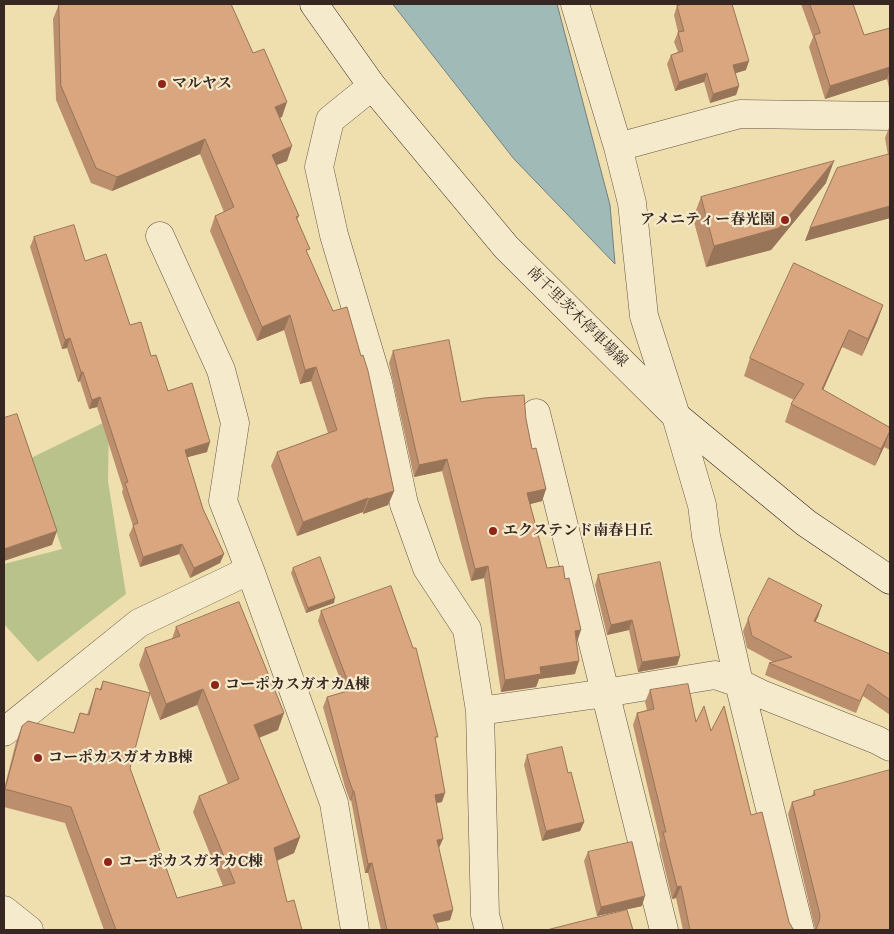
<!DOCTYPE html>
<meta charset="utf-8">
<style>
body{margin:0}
#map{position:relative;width:894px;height:934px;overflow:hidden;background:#efdfaf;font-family:"IM FELL French Canon",serif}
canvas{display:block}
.frame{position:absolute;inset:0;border:5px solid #372722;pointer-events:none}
</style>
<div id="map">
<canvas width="894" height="934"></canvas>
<div class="frame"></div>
</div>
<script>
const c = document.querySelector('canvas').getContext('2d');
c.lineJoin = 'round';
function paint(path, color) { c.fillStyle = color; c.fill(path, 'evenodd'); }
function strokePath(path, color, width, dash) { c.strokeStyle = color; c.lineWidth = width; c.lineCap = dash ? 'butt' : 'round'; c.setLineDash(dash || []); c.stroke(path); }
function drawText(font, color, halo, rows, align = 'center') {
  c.font = font + ' "IM FELL French Canon","Noto Serif JP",serif'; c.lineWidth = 4.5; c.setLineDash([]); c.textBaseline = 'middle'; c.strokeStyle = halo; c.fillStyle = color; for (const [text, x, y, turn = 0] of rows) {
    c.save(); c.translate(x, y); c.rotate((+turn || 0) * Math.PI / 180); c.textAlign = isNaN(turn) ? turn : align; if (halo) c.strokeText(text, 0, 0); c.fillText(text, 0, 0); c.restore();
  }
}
const green = new Path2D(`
 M109,420L108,481L126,594L38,662L4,624V564L62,549L31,458Z`);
const water = new Path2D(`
 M393,4H557L610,205L615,264L514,159Z`);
const minor = new Path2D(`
 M575,4L618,147L632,203L644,316L676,416L702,505L706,536L739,683L800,930
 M372,86L330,120L319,167L334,235L378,382L404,504L427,568L467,629L480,711L485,915L489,930
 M618,147L740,114L890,116
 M160,236L221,370L235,423L223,501L250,570L334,803L355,930
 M536,413L664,930
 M480,711L605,693L715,675L739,683L761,694L877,740L890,747
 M4,732L139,623L250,570
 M4,910L29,930`);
const secondary = new Path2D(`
 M314,4L372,86L506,247L676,416L806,523L890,580`);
const wall = new Path2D(`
 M59,4L253,53L282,117H280L287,161L276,165L299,216L297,220L308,255L394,491L388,505L363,514V512L297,536L271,466L277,452L328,433L311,381L300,384L284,330L257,341L210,231L215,216L224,212L200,154L112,191L91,183L56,100L53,19Z
 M801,4H853L864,35L890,28V92L887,79L825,99L809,47L813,37Z
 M677,6L746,70L735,73L739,86L736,95L710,103L704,82L675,91L667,64L671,55L678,52L674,42L678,32L674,15Z
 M890,125V218L805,241L810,228L888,155L885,138Z
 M826,183L771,250L706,267L693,218L701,197Z
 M34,237L85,261L151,356L168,391L207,452L187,457L203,509L224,554L220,563L190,578L179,554L140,567L129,535L133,526L122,492L123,489L97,407L89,409L80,381L78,382L67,348L62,349L30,247Z
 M883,305L877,322L862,356L842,347L823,390L889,427L890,425V450L884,447L875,466L785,422L791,404L794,400L744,376L750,358Z
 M393,351L461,402L526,419L532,449L546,489L542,501L530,504L547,568L565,579L577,642L575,674L539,679L536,687L501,692L484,578L471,581L442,471L414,477L389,363Z
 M293,568L334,603L306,613L291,573Z
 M598,575L680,656L677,665L638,672L629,630L607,635L595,585Z
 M321,611L436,743L442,802L436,803L439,848L453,910L450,920L436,923L439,930H381L368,873H365L351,800L350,801L345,787L323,707L327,697L345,692L318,621Z
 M818,617L815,622L890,654V715L863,696L856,713L765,675L769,663L773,662L747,648L743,631L748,619Z
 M176,627L278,730L259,738L300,837L294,853L277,861L287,902L302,930H104L65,823L4,807V789L16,742L22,726L73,733L80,713L87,715L96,688L100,689L103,681L130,768L177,898L223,886L193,812L199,796L228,784L197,705L160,720L139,665L145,648L172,639Z
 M650,690L696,722L711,731L751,815L789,922L793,929L795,930H683L676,898L672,899L659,844L660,840L633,725L637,713L647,710L645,702Z
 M527,755L568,773L584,822L580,831L542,841L524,765Z
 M814,791L890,930L815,929L788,814L792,802L812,796Z
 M588,852L642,906L597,916L584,861Z`);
const shadedWall = new Path2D(`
 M749,61L746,70L730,75L733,65Z
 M890,67V70L887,79L825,99L830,86Z
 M707,73L704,82L675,91L679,82Z
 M739,86L736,95L710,103L713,94Z
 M287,102L282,117L270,122L275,107Z
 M205,139L200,154L112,191L117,177Z
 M292,146L287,161L266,169L272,155Z
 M834,161L826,183L771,250L706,267L714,246Z
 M890,206V218L805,241L810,228Z
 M883,305L877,322L862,356L868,339Z
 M290,315L284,330L257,341L262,327Z
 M849,330L842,347L816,406L822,389Z
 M70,338L67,348L62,349L65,340Z
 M316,367L311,381L300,384L305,370Z
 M81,372H83L80,381L78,382Z
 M100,397L97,407L89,409L92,400Z
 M890,431L884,447L875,466L881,449Z
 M210,442L207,452L181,459L185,450Z
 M447,459L442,471L414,477L419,465Z
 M546,489L542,501L523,506L527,493Z
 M394,491L388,505L363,514L369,499Z
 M368,498L363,512L297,536L303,522Z
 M57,531L52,545L4,561V549Z
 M182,544L179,554L140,567L143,557Z
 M224,554L220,563L190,578L194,568Z
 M488,566L484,578L471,581L475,569Z
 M335,598L334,603L306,613L308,608Z
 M822,605L818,617L809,633L814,621Z
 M632,620L629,630L607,635L611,625Z
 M581,630L577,642L575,631Z
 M680,656L677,665L638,672L642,662Z
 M579,661L575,674L539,679L536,687L501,692L505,680L540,667Z
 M203,689L197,705L160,720L166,704Z
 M284,713L278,730L248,742L254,725Z
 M353,791H354L351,800L350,801Z
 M445,793L442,802L431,804L435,795Z
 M584,822L580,831L542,841L546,831Z
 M300,837L294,853L268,864L274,848Z
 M443,839L439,848L434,849L437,840Z
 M372,863L368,873H365L368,864Z
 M681,886L676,898L672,899L677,887Z
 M645,896L642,906L597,916L601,907Z
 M453,910L450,920L430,924L433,915Z`);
const building = new Path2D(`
 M59,4H231L253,53L264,49L287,102L275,107L292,146L272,155L299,216L296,217L310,249L306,250L333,311L347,307L361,356L363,355L368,371L394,491L369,499L368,498L303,522L277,452L337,430L316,367L305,370L290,315L262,327L215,216L234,207L205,139L117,177L96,168L61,86Z
 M684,4H732L749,61L733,65L739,86L713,94L707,73L679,82L671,55L683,51L678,32L684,31L677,6Z
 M810,4H853L864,35L890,28V67L830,86L814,35L820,33Z
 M890,154V206L810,228L837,168Z
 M834,161L779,228L714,246L701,197Z
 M74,225L85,261L106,254L130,325L141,322L151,356L156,355L168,391L192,383L210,442L185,450L203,509L224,554L194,568L182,544L143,557L133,525L138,523L125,483L128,482L100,397L92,400L83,372H81L70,338L65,340L34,237Z
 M794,263L883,305L868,339L849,330L822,389L889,427L890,425V431L881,449L791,404L804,384L750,358Z
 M449,340L461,402L484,398L524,395L526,419L532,449L536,448L546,489L527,493L547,568L563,566L565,579L569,578L581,630L575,631L579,661L540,667L541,674L505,680L488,566L475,569L447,459L419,465L393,351Z
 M17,414L57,531L4,549V418Z
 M320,557L335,598L308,608L293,568Z
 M660,562L680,656L642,662L632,620L611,625L598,575Z
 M769,578L822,605L814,621L890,654V700L868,684L860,701L769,663L792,657L752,636L748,619Z
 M391,586L413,648H416L438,737H435L445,793L435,795L443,839L437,840L453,910L433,915L439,930H387L372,863L368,864L354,791H353L348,777L327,697L351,690L321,611Z
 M239,602L284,713L254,725L300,837L274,848L287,902L294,900L302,930H116L71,807L5,789L22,726L28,721L74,733L80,713L89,715L96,688L101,690L103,681L150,693L130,768L177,898L235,883L199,796L239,779L203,689L166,704L145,648L180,636L176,627Z
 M688,684L696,722L704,706L711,731L724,706L751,815L762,812L789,922L793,929L795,930H690L681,886L677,887L663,832H666L637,713L654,709L650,690Z
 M562,747L568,773L571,772L584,822L546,831L527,755Z
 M890,770V930H813L816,929L819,922L820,915L792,802L815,795L814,791Z
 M632,842L645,896L601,907L588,852Z
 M627,910L633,930H547Z`);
const markers = [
 [162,84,5,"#8f2418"],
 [785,220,5,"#8f2418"],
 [493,531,5,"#8f2418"],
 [215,685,5,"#8f2418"],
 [38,758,5,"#8f2418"],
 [108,862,5,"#8f2418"]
];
const poiNames = [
 ["マルヤス",172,84],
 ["アメニティー春光園",775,220,"right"],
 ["エクステンド南春日丘",503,531],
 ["コーポカスガオカA棟",225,685],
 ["コーポカスガオカB棟",48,758],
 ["コーポカスガオカC棟",118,862]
];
const streetNames = [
 ["南千里茨木停車場線",577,317,45]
];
paint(green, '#b9c28b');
paint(water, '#9fbab7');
strokePath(water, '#757f7b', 1);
strokePath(minor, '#655545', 29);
strokePath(secondary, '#372722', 29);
strokePath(minor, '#f5eacb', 28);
strokePath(secondary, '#f5eacb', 28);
paint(wall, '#bb8f6d');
paint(shadedWall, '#987459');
paint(building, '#d9a67f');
strokePath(building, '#987459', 1);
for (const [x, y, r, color] of markers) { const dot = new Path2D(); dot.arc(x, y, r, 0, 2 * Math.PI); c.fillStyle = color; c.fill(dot); strokePath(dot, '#f5eacb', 2); }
drawText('bold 15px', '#372722', '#f5eacb', poiNames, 'left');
drawText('15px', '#372722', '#f5eacb', streetNames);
</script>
